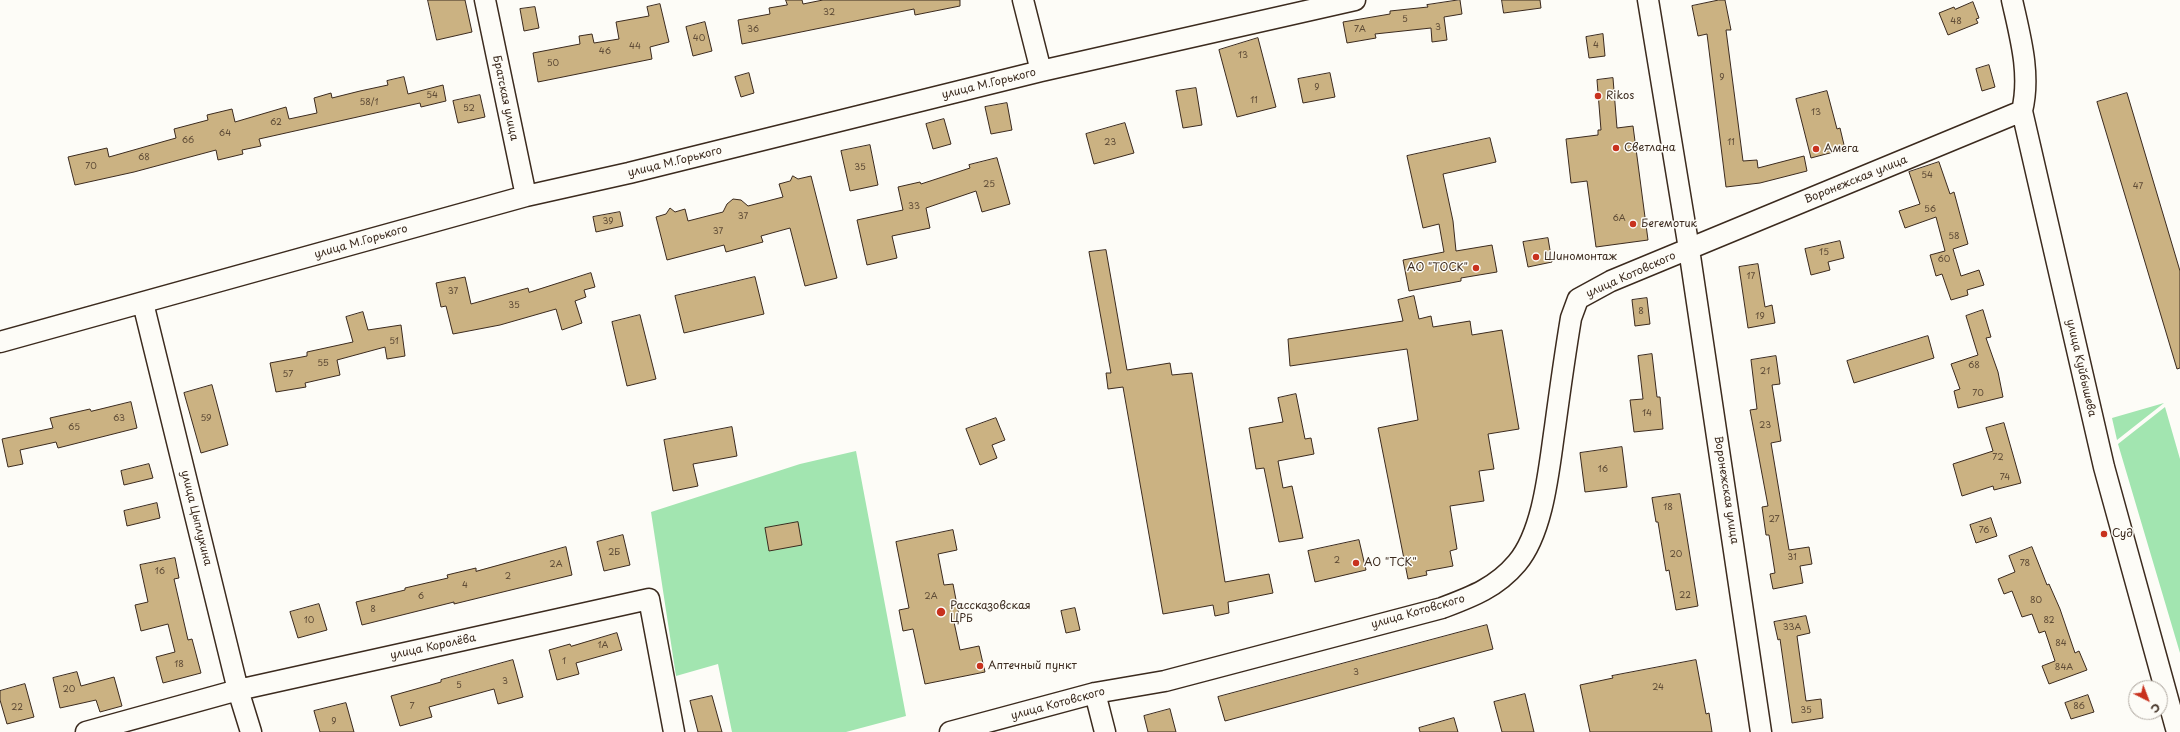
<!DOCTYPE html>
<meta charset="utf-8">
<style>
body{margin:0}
#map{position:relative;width:2180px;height:732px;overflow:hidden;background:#fdfcf7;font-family:"Playpen Sans",sans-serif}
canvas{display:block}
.north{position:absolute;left:2128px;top:680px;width:40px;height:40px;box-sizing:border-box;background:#fdfcf7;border:1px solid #afa8a0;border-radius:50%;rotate:138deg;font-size:11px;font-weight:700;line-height:16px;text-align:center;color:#3b2a1e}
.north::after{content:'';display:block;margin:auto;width:14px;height:18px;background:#c8321e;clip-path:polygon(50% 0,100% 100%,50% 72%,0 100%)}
</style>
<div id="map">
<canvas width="2180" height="732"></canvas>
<div class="north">С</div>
</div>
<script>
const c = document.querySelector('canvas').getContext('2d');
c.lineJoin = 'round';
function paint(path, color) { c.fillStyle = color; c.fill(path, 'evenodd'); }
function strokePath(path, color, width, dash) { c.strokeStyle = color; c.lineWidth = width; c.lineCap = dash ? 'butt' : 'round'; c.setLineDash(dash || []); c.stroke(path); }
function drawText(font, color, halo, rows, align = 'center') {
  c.font = font + ' "Playpen Sans",sans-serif'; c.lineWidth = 3; c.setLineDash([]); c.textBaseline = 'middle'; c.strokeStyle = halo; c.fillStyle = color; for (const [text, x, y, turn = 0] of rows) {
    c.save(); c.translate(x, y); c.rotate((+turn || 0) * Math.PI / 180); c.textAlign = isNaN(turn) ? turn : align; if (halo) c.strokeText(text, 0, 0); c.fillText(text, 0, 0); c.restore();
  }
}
const green = new Path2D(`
 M2164,403L2117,440L2112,418Z
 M2165,407L2180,459V653L2118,444Z
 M856,451L906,716L846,732H732L718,664L676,676L651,512L800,464Z`);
const building = new Path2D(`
 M428,0H465L472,32L437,40Z
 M786,0H802L803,4L823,0H960V6L915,15L914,9L742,44L738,20L770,14L769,8L787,5Z
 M1460,0L1462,14L1444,17L1447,40L1432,42L1431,28L1375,34L1376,38L1347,43L1343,22L1390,14V11L1428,7L1427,5Z
 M1502,0H1540L1541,8L1504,13Z
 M1719,0H1725L1731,30H1726L1743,161L1757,160L1758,168L1804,156L1807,171L1760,183L1726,187L1707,34L1698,36L1692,6Z
 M1973,2L1979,18L1976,19L1978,23L1948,35L1939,13L1954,7L1955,9Z
 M660,4L669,42L650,47L652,59L538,82L533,53L580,44L579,36L592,34L594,43L619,39L616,22L649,16L647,7Z
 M535,7L539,28L524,31L520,9Z
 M705,22L712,51L693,56L686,27Z
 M1603,34L1605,56L1589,58L1586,37Z
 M1258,38L1276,107L1237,117L1219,50Z
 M1989,65L1995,87L1982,91L1976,69Z
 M749,73L754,93L741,97L735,77Z
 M1330,73L1335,97L1303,103L1298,79Z
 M404,77L408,94L443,85L446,101L421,107L420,103L259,139L261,146L242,150L243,154L218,160L216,150L134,172L75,185L68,157L107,148L109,157L176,138L174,129L208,120L207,115L232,109L235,122L286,107L289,119L317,113L314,98L331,93L332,98L360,91L388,85L387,81Z
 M1613,78L1617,128L1633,126L1648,240L1596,247L1587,181L1571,183L1566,139L1598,135V130H1601L1597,80Z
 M1196,88L1202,125L1183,128L1176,91Z
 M1827,91L1837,129L1840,128L1845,149L1811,158L1796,99Z
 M2127,93L2180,271V368L2177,369L2097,102Z
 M480,95L485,117L458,123L453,101Z
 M1007,103L1012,130L991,134L985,107Z
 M944,119L951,144L933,149L926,124Z
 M1125,123L1134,153L1094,164L1086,134Z
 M1490,138L1496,162L1443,174L1453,221L1456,251L1492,245L1497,272L1461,278V281L1409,291L1403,260L1444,252L1439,224L1423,228L1407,156Z
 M870,145L878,185L850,191L841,151Z
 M997,158L1010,204L982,212L976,191L926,208L930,228L892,236L897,258L867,265L857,220L903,210L898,187L920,182L921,184L970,168L969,165Z
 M1939,162L1950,194L1954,192L1968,244L1953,249L1961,276L1979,270L1984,285L1967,290L1968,295L1951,300L1942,274L1936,276L1930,255L1945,251L1936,217L1905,228L1899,211L1920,204L1909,172Z
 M793,176L798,179L811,176L837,278L805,286L790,228L761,236L763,242L726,252L724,245L667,260L656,217L666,214L670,208L675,212L685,209L688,221L723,212L727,204L733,199L741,200L748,206L783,197L779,184L790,181Z
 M620,212L623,226L596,232L593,217Z
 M1548,238L1552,262L1528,267L1523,242Z
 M1840,241L1844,258L1828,262L1830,270L1811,275L1805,249Z
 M1106,250L1127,370L1170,363L1172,375L1192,373L1225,582L1269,574L1273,593L1228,602L1229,613L1215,616L1213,605L1163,614L1123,387L1108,389L1106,373H1111L1089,252Z
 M1758,264L1765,307L1772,305L1775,323L1748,328L1739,267Z
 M591,273L595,287L584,290L586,297L575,301L582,323L562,330L556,309L500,325L453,334L446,306L441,307L436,283L465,277L471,304L528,288L529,292Z
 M755,277L764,314L684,333L675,296Z
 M1414,296L1419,319L1431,316L1433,327L1470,321L1472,335L1502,330L1519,429L1488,434L1494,469L1479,471L1484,501L1450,506L1457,549L1450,551L1453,566L1426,571L1427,575L1408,579L1378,428L1418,420L1407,349L1290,366L1288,339L1403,321L1398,300Z
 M1647,298L1650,324L1635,326L1632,300Z
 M1983,310L1991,337L1986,338L1998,372L2003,397L1958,408L1954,391L1960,389L1951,364L1978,355L1966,316Z
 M363,312L368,330L401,325L405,356L387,359L385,347L337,360L340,375L305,383L306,387L276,392L270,363L307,356V352L353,342L346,317Z
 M640,315L656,379L627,386L612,322Z
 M1928,336L1934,358L1854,383L1847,361Z
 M1652,354L1657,397H1660L1663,429L1634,432L1630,400L1643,399L1638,356Z
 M1776,356L1780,384L1772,385L1781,441L1771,443L1789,550L1809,547L1812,564L1800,566L1803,583L1773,589L1770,574L1775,573L1769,535H1766L1762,507L1768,506L1750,410L1757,409L1751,360Z
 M212,385L228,445L201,453L184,393Z
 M1296,394L1305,439L1311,438L1314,454L1278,461L1283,488L1292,486L1303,538L1279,542L1264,468L1256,469L1249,428L1283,422L1278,398Z
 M131,402L137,428L58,448L56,442L20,450L23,464L8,467L2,439L53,428L50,418L90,409L91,411Z
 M996,418L1005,440L992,445L997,458L980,465L966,429Z
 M2004,423L2021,483L1994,490L1993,486L1962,496L1953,464L1993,451L1986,428Z
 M732,427L737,456L693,464L698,486L673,491L664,440Z
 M1622,447L1627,487L1585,492L1580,453Z
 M149,464L153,478L124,485L121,471Z
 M1680,494L1698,606L1676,610L1669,570L1666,571L1658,522H1656L1652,498Z
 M157,503L160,518L127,526L124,511Z
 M1991,518L1997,536L1976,543L1970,525Z
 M798,522L802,545L769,551L765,528Z
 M953,530L957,550L938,554L944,585L953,584L960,621L954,622L960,650L979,646L985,672L925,684L913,629L903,631L899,610L909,608L896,542Z
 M623,535L630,565L604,571L597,542Z
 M1359,540L1366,570L1315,582L1308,551Z
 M566,547L572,575L454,604V602L362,625L356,602L405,590V588L448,578L447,575L476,568V571Z
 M2032,547L2047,585L2049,584L2060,609L2075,653L2079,651L2087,670L2049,684L2042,666L2055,661L2045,631L2039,633L2032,614L2022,617L2012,591L2004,594L1998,579L2015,572L2009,556Z
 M175,558L179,578L174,579L188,640L192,639L201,673L163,683L156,657L175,652L168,624L141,631L135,605L148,602L140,565Z
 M319,604L327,630L298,638L290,612Z
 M1075,608L1080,630L1066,633L1061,611Z
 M1806,616L1810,633L1797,636L1806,701L1821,699L1823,718L1792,723L1780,639L1778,640L1774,622Z
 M1487,625L1493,649L1225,721L1218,697Z
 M617,633L622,650L576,663L579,674L557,680L549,650L570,644L571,646Z
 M513,660L523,697L498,704L494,689L429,707L432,717L400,726L391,696L441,682V680Z
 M1696,660L1706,714L1709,713L1712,732H1590L1580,685L1613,678L1612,676Z
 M77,672L81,686L114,677L122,706L100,712L96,700L60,708L53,678Z
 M25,684L34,717L7,724L0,700V691Z
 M1525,694L1534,732H1502L1494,702Z
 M2088,695L2094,712L2071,719L2065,703Z
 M712,696L722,732H698L690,701Z
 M346,703L354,732H320L314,711Z
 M1170,709L1176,732H1148L1144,716Z
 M1454,718L1458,732H1420L1419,728Z`);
const minor = new Path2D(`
 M485,0L526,196
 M1023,0L1041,71
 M1648,0L1689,249L1761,732
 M2012,0C2020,36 2031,74 2022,111L2104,467L2177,732
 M143,303L238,690L251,732
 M0,342L526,196L629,173L1041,71L1355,0
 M1095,693L1105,732
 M86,732L238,690L649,599L674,732
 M950,732L1095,693L1165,681L1442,608C1471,597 1496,588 1517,563C1544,531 1549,467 1555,427C1560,390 1565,354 1571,318L1578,299L1611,281L2022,111`);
const markers = [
 [1598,96,4,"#c8321e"],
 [1616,148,4,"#c8321e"],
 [1816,149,4,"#c8321e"],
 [1633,224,4,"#c8321e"],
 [1536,257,4,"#c8321e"],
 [1476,268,4,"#c8321e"],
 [2104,534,4,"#c8321e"],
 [1356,563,4,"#c8321e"],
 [941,612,5,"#c8321e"],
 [980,666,4,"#c8321e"]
];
const numberNames = [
 ["32",829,13],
 ["5",1405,20],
 ["48",1956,22],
 ["3",1438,28],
 ["36",753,30],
 ["7А",1360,30],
 ["40",699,39],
 ["4",1596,46],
 ["44",635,47],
 ["46",605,52],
 ["13",1243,56],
 ["50",553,64],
 ["9",1722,78],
 ["9",1317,88],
 ["54",432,96],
 ["11",1254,101],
 ["58/1",369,103],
 ["52",469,109],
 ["13",1816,113],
 ["62",276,123],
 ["64",225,134],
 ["66",188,141],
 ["23",1110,143],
 ["11",1731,143],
 ["68",144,158],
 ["70",91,167],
 ["35",860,168],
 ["54",1927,176],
 ["25",989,185],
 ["47",2138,187],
 ["33",914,207],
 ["56",1930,210],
 ["37",743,217],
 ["6А",1619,219],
 ["39",608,222],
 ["37",718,232],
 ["58",1954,237],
 ["15",1824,253],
 ["60",1944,260],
 ["17",1751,277],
 ["37",453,292],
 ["35",514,306],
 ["8",1641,312],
 ["19",1760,317],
 ["51",394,342],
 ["55",323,364],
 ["68",1974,366],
 ["21",1765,372],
 ["57",288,375],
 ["70",1978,394],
 ["14",1647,414],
 ["63",119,419],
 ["59",206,419],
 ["23",1765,426],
 ["65",74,428],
 ["72",1998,458],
 ["16",1603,470],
 ["74",2005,478],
 ["18",1668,508],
 ["27",1774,520],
 ["76",1984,531],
 ["2Б",614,553],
 ["20",1676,555],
 ["31",1792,558],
 ["2",1337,561],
 ["78",2025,564],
 ["2А",556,565],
 ["16",160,572],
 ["2",508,577],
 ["4",465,586],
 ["22",1685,596],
 ["6",421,597],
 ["2А",931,597],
 ["80",2036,601],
 ["8",373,610],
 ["10",309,621],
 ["82",2049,621],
 ["33А",1792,628],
 ["84",2061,644],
 ["1А",603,646],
 ["1",564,662],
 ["18",179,665],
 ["84А",2064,668],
 ["3",1356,673],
 ["3",505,682],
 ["5",459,686],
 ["24",1658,688],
 ["20",69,690],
 ["7",412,707],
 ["86",2079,707],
 ["22",17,708],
 ["35",1806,711],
 ["9",334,722]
];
const streetNames = [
 ["улица М.Горького",989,84,-14],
 ["Братская улица",505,98,78],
 ["улица М.Горького",675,162,-14],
 ["Воронежская улица",1856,180,-22],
 ["улица М.Горького",361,242,-16],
 ["улица Котовского",1631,275,-24],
 ["улица Куйбышева",2081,368,77],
 ["Воронежская улица",1726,490,81],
 ["улица Цыплухина",196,518,76],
 ["улица Котовского",1418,612,-16],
 ["улица Королёва",433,647,-12],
 ["улица Котовского",1058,704,-15]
];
const poiNames = [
 ["Rikos",1606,96],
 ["Светлана",1624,148],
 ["Амега",1824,149],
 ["Бегемотик",1641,224],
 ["Шиномонтаж",1544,257],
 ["АО \"ТОСК\"",1468,268,"right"],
 ["Суд",2112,534],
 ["АО \"ТСК\"",1364,563],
 ["Рассказовская",950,606],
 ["ЦРБ",950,619],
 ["Аптечный пункт",988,666]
];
paint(green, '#a2e5b0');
paint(building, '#cbb282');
strokePath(building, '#3b2a1e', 1);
strokePath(minor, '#3b2a1e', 23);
strokePath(minor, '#fdfcf7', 20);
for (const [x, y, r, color] of markers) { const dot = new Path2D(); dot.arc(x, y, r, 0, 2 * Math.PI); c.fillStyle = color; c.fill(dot); strokePath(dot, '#fdfcf7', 1.5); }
drawText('9px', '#5f4c37', null, numberNames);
drawText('11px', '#3b2a1e', '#fdfcf7', streetNames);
drawText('11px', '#3b2a1e', '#fdfcf7', poiNames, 'left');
</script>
